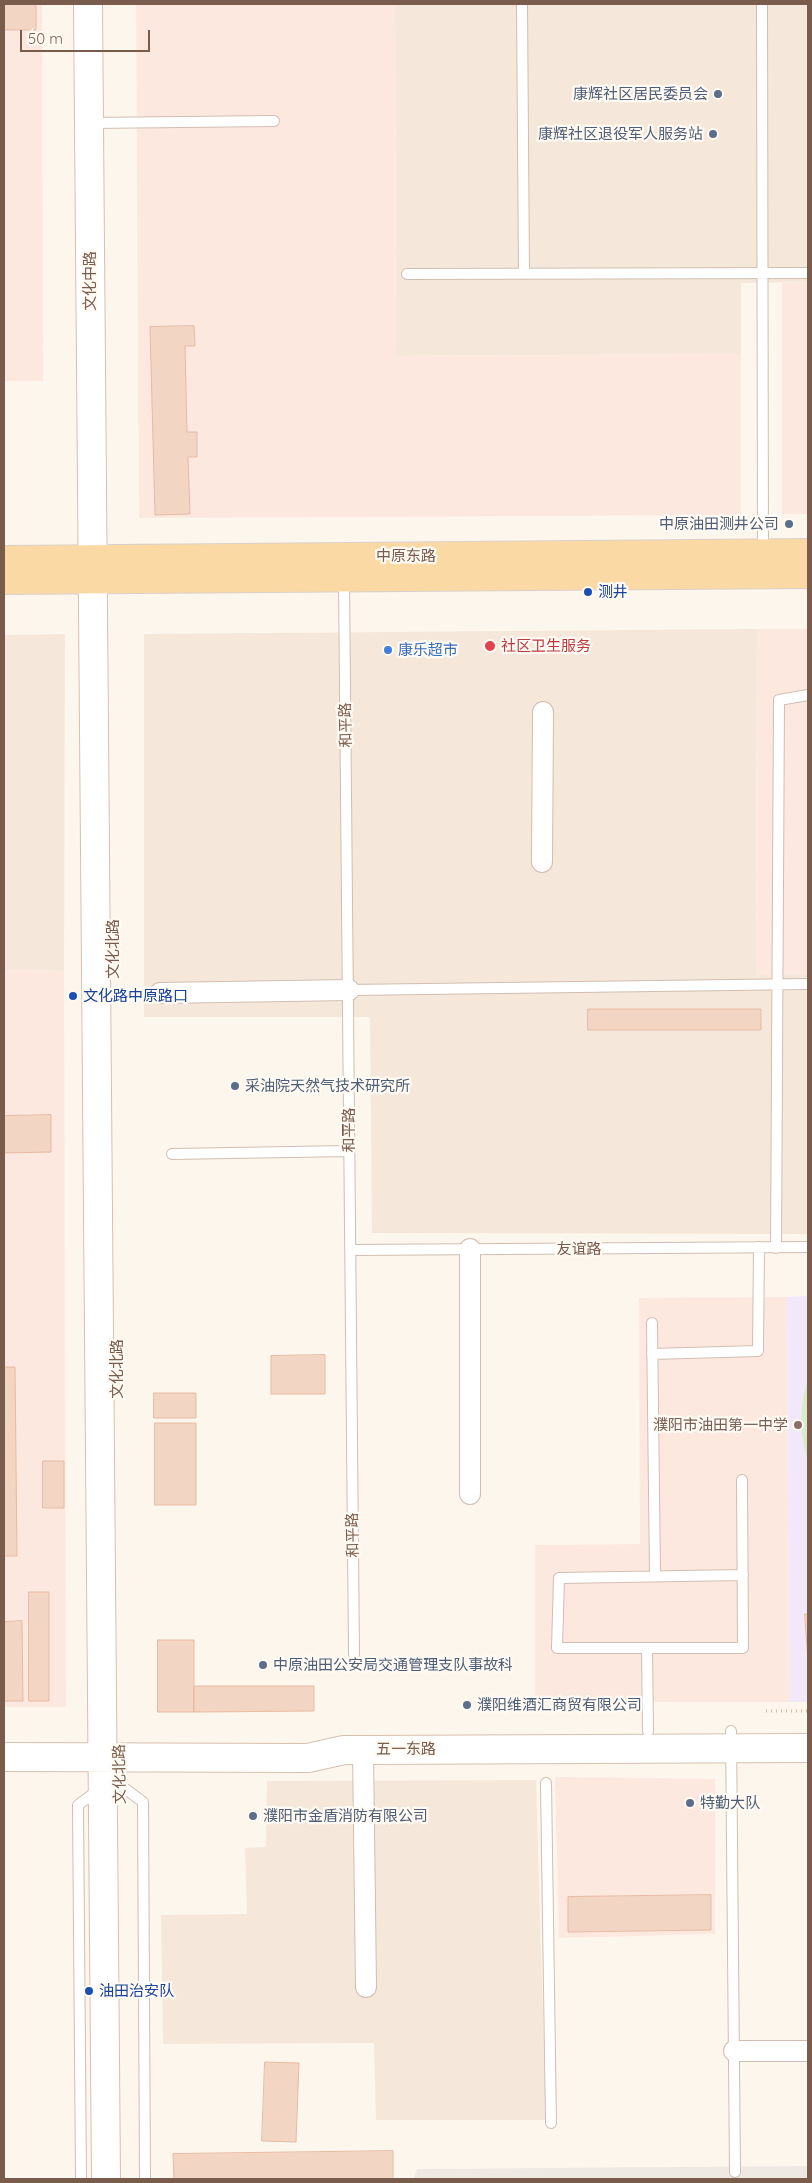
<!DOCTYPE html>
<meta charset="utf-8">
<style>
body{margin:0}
#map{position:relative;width:812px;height:2183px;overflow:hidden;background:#fdf6ec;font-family:Quicksand,sans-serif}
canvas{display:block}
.frame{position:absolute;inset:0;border:5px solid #7a5c4d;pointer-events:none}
.scale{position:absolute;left:20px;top:30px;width:130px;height:22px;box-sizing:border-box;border:2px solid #7a5c4d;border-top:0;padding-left:6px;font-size:15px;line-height:18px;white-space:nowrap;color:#7a5c4d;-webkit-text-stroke:4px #fffaf3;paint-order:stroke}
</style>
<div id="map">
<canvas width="812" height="2183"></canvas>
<div class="frame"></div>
<div class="scale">50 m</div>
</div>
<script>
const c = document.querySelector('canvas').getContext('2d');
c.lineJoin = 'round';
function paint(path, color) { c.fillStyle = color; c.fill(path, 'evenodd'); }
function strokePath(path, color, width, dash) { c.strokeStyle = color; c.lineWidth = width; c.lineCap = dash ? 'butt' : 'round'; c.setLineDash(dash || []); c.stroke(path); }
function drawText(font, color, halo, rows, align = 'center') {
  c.font = font + ' Quicksand,"Noto Sans SC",sans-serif'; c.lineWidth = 4.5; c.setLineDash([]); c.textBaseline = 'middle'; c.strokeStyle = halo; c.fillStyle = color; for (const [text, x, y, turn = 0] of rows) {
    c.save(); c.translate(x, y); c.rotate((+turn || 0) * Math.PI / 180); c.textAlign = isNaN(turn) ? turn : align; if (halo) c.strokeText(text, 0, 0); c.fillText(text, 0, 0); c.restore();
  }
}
const residential = new Path2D(`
 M395,4H808V282L741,283V354L396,356Z
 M757,629L756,974L808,975V1234L372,1233L370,1017H144V634Z
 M65,634L64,971L4,970V635Z
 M536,1780L546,2120H376L374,2043L163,2044L161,1915L247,1914L245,1848L266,1847L267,1781Z`);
const commercial = new Path2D(`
 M4,4H42L43,381H4Z
 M136,4H395L396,356L741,354V515L139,518Z
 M808,282V514H782V283Z
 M757,629H808V975H756Z
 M4,970L64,971L66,1707H4Z
 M787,1297L789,1702H535V1545L640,1544L639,1298Z
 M555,1777L715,1779V1934L559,1938Z`);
const industrial = new Path2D(`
 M808,2166V2179H414L417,2169Z`);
const education = new Path2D(`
 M808,1296V1702H789L787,1297Z`);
const green = new Path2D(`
 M808,1379V1461C799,1434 799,1407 808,1379Z`);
const building = new Path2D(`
 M4,4H36V30H4Z
 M194,326L195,346H185L187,432H197V457H188L190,514L155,515L150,327Z
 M588,1009H761V1030H588Z
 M51,1115V1152L4,1153V1116Z
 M325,1355V1394H271V1356Z
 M4,1367H15L17,1556H4Z
 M154,1393H196V1418H154Z
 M155,1423H196V1505H155Z
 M43,1461H64V1508H43Z
 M29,1592H49V1701H29Z
 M805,1614H808V1660Z
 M22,1621L23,1701H4V1622Z
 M158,1640H194V1712H158Z
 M194,1686H314V1711L194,1712Z
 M711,1895V1930L568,1932V1897Z
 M265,2062L299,2063L296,2142L262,2141Z
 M393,2151V2179H174L173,2154Z`);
const path = new Path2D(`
 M766,1711H808`);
const lane = new Path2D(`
 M522,4L524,274
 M762,4L763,552
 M90,123L274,121
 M407,274L808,273
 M344,580L354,1654
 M349,990L808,984
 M172,1154L349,1151
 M776,1248L779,700L808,695
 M350,1250L808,1247
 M652,1323L655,1576
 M652,1354L758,1351L759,1247
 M742,1480L743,1648H557L559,1578L743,1575
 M647,1648L648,1731
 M731,1731L735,2172
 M546,1783L551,2123
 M120,1785L143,1802L145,2179
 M81,2179L78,1805L100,1789`);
const street = new Path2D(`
 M542,862L543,712
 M160,993L349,990
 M470,1494V1249
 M363,1750L366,1987
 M734,2051H808`);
const secondary = new Path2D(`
 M88,4L106,2179
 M4,1757L308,1758L344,1750H363L808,1748`);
const primary = new Path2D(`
 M4,560L808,553
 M4,580L808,574`);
const markers = [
 [718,94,5,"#5c6f8a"],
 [713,134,5,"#5c6f8a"],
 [789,524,5,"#5c6f8a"],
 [588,592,5,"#1a4fb4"],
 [490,646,6,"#e0444e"],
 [388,650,5,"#3f7fe0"],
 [73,996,5,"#1a4fb4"],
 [235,1086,5,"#5c6f8a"],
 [798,1425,5,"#8d6e63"],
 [263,1665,5,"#5c6f8a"],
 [467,1705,5,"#5c6f8a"],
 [690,1803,5,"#5c6f8a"],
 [253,1816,5,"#5c6f8a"],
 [89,1991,5,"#1a4fb4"]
];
const serviceNames = [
 ["康辉社区居民委员会",708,94,"right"],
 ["康辉社区退役军人服务站",703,134,"right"],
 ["中原油田测井公司",779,524,"right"],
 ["采油院天然气技术研究所",245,1086],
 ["中原油田公安局交通管理支队事故科",273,1665],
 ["濮阳维酒汇商贸有限公司",477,1705],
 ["特勤大队",700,1803],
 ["濮阳市金盾消防有限公司",263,1816]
];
const streetNames = [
 ["文化中路",90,281,-90],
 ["中原东路",406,556],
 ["和平路",346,725,-91],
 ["文化北路",113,949,-90],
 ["和平路",349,1130,-90],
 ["友谊路",579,1249],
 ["文化北路",117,1369,-90],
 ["和平路",353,1535,-91],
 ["五一东路",406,1749],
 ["文化北路",120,1774,-91]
];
const transitNames = [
 ["测井",598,592],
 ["文化路中原路口",83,996],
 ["油田治安队",99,1991]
];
const healthNames = [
 ["社区卫生服务",501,646]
];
const shopNames = [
 ["康乐超市",398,650]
];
const educationNames = [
 ["濮阳市油田第一中学",788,1425]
];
paint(residential, '#f5e8da');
paint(commercial, '#fde8e0');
paint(industrial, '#efe9e4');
paint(education, '#f3e8fa');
paint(green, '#d8ecc9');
paint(building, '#f3d5c3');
strokePath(building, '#e6bba3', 1);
strokePath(lane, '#d1beb0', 12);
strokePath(street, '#d1beb0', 22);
strokePath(secondary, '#d6c0b0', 30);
strokePath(primary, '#dad1cd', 30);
strokePath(path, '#d9b8a5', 3, [1, 4]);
strokePath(lane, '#fff', 10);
strokePath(street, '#fff', 20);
strokePath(secondary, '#fff', 28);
strokePath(primary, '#fbd9a5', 28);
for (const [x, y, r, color] of markers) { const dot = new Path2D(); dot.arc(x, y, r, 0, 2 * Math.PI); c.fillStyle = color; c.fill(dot); strokePath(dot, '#fffaf3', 2); }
drawText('15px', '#4e5e75', '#fffaf3', serviceNames, 'left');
drawText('15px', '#7a5c4d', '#fffaf3', streetNames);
drawText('15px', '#164399', '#fffaf3', transitNames, 'left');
drawText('15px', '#be3a42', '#fffaf3', healthNames, 'left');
drawText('15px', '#366cbe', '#fffaf3', shopNames, 'left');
drawText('15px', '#785e54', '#fffaf3', educationNames, 'right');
</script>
